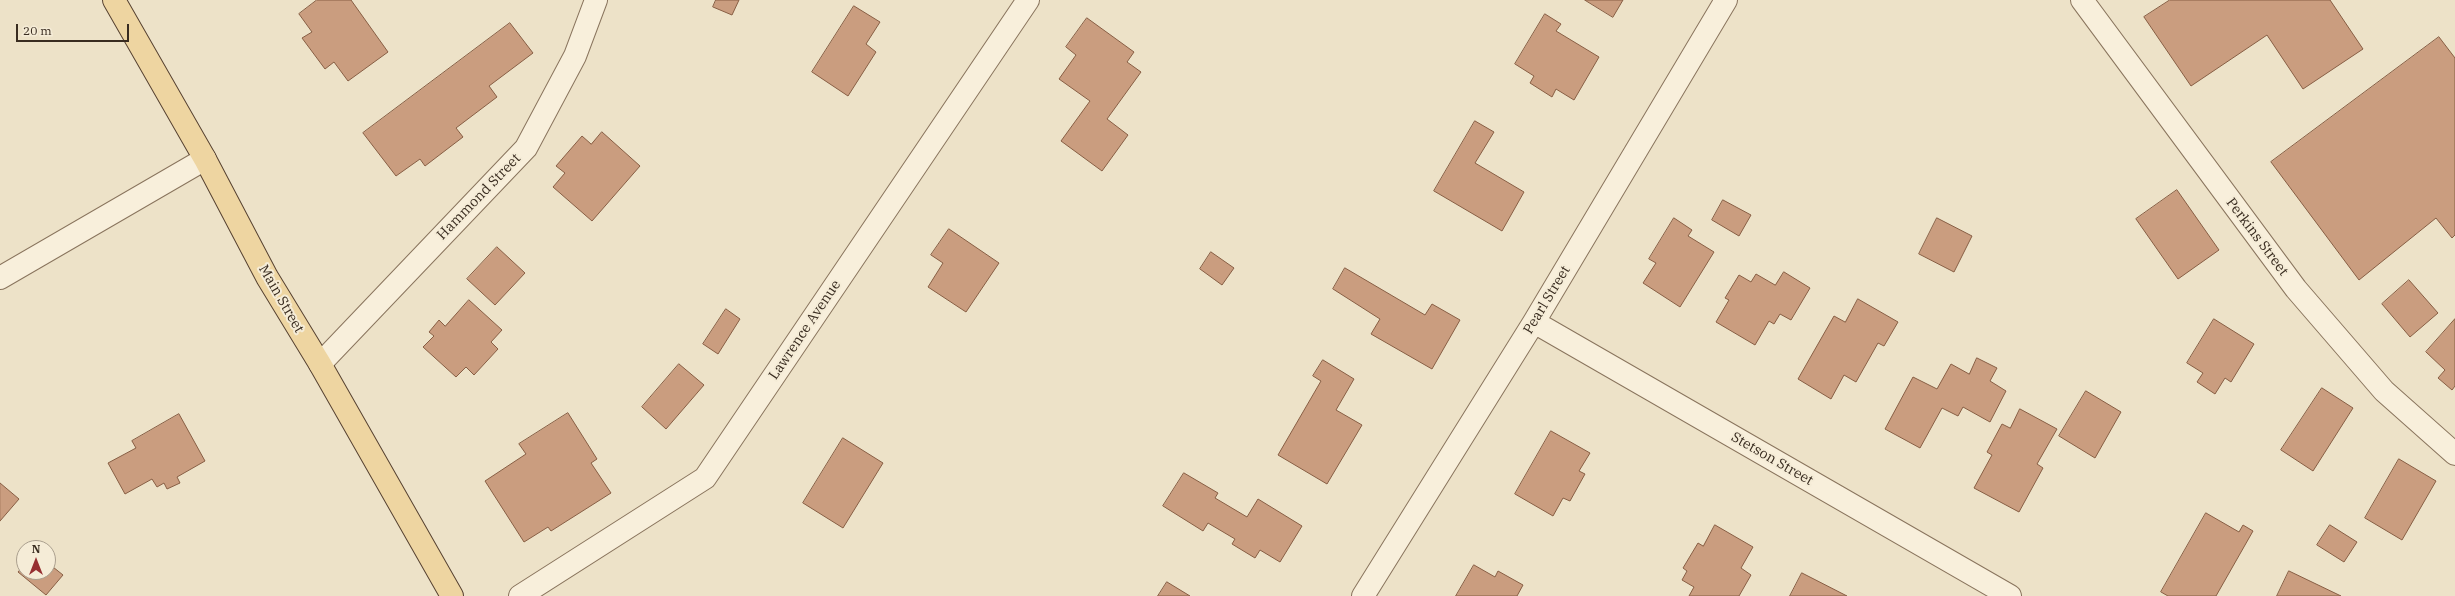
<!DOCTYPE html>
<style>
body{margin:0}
#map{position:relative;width:2455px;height:596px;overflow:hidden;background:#ede2c8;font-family:"IBM Plex Serif",serif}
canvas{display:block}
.north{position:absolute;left:16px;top:540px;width:40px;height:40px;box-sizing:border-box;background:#f5ecd7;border:1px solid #aa9f8e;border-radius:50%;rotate:0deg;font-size:11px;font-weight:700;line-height:16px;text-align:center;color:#392c20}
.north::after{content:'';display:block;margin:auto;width:14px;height:18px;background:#962f31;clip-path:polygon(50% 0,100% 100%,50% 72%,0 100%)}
.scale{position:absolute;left:16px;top:24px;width:113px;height:18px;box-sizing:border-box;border:2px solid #392c20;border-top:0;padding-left:5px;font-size:12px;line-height:14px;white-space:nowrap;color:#392c20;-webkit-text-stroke:3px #f5ecd7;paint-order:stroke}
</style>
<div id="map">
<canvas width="2455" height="596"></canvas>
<div class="north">N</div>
<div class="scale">20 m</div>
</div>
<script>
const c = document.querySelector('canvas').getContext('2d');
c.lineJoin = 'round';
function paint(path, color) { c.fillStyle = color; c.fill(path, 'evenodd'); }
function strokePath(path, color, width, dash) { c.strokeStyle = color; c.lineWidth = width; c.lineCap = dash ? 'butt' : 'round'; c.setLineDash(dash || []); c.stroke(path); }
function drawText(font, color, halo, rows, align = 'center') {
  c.font = font + ' "IBM Plex Serif",serif'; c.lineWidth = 4; c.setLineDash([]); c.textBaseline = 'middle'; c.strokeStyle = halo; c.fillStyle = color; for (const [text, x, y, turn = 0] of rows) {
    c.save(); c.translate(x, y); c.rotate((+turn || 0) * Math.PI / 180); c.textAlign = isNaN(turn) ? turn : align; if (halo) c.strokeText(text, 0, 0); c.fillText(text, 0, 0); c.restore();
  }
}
const building = new Path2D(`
 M317,0H351L388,52L348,81L334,62L325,69L302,38L312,32L299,14Z
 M716,0H739L732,15L713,7Z
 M1585,0H1623L1613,17Z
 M2170,0H2330L2363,49L2303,89L2267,35L2191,86L2144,17Z
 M854,6L880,22L866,44L876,52L848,96L812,72Z
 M1545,14L1561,24L1556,31L1599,57L1574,100L1556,89L1552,97L1530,83L1534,76L1515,64Z
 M1087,18L1134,52L1127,62L1141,72L1107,119L1128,135L1102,171L1061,141L1090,101L1059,79L1076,55L1066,47Z
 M510,23L533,53L489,86L497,97L456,128L463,137L425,166L420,159L396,176L363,133Z
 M2439,37L2455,58V235L2452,238L2436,218L2359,280L2271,162Z
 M1475,121L1494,132L1475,163L1524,192L1502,231L1434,191Z
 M602,132L640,166L592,221L553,187L565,173L556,166L582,136L591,144Z
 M2177,190L2219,250L2178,279L2136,219Z
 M1723,200L1751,215L1739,236L1712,220Z
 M1674,218L1692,230L1688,236L1714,252L1680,307L1643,283L1656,263L1649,259Z
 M1937,218L1972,236L1954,272L1919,254Z
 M949,229L999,263L966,312L928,287L943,263L931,255Z
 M497,247L525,273L495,305L467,279Z
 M1211,252L1234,268L1222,285L1200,269Z
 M1345,268L1425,315L1432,304L1460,320L1432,369L1371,334L1380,319L1333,289Z
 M1784,272L1810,288L1791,320L1780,314L1774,324L1769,321L1755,345L1716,322L1729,300L1725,298L1739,275L1751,282L1756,274L1775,285Z
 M2409,280L2438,313L2410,337L2382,304Z
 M1858,299L1898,322L1884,346L1878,343L1856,382L1844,375L1831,399L1798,379L1834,316L1845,322Z
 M469,300L502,330L491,342L498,349L474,375L466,367L456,377L423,347L434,336L429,332L439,320L445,326Z
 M726,309L740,319L718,354L703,344Z
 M2214,319L2254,344L2231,382L2225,378L2215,394L2197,382L2203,373L2187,363Z
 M2455,319V386L2452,390L2438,378L2445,370L2426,352Z
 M1977,358L1997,368L1990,381L2006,391L1990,422L1963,407L1958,416L1942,408L1920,448L1885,429L1913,377L1937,389L1951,364L1969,374Z
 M1323,360L1354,379L1336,410L1362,425L1327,484L1278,455L1321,381L1313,376Z
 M679,364L704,385L666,429L642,407Z
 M2322,388L2353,408L2313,471L2281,450Z
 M2086,391L2121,412L2095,458L2059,436Z
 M2020,409L2057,429L2037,464L2043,468L2019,512L1974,488L1992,455L1987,452L2002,424L2010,428Z
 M568,413L597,459L591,463L611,493L551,531L548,527L524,542L485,481L526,454L519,444Z
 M179,414L205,461L177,477L180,483L167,489L164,483L157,487L152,479L125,494L108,463L136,448L132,441Z
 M1551,431L1590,453L1579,471L1585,474L1570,501L1563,498L1553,516L1515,494Z
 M843,438L883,463L843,528L803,503Z
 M2399,459L2436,481L2402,540L2365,518Z
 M1184,473L1218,493L1215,498L1247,517L1258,499L1302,526L1280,562L1260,550L1255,558L1232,544L1235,539L1208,523L1203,531L1163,506Z
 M0,483L19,499L0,521Z
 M2206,513L2239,532L2243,525L2253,531L2216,596H2168L2161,592Z
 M1715,525L1753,547L1741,568L1751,575L1739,596H1689L1694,587L1682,580L1687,571L1683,568L1698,543L1703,546Z
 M2330,525L2357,542L2344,562L2317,545Z
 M48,563L63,575L46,595L18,572L24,565V572H48Z
 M1474,565L1495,577L1498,571L1523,585L1517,596H1456Z
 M2289,571L2341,596H2277Z
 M1802,573L1847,596H1790Z
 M1167,582L1190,596H1158Z`);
const minor = new Path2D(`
 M2082,0L2296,289L2384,391L2455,454
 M0,278L205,159
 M1534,322L2010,596
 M320,364L526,148L575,56L596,0
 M520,596L705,478L1028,0
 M1363,596L1534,322L1726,0`);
const major = new Path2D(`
 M114,0L205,159L267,277L320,364L452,596`);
const streetNames = [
 ["Hammond Street",479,197,-46],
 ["Perkins Street",2257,237,53],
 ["Main Street",281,299,60],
 ["Pearl Street",1547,300,-59],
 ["Lawrence Avenue",805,330,-56],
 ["Stetson Street",1772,459,30]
];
paint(building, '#ca9d7f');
strokePath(building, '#875e44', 1);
strokePath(minor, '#89745d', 24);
strokePath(major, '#574231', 24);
strokePath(minor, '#f8efdb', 22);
strokePath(major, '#eed5a1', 22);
drawText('14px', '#392c20', '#f5ecd7', streetNames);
</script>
